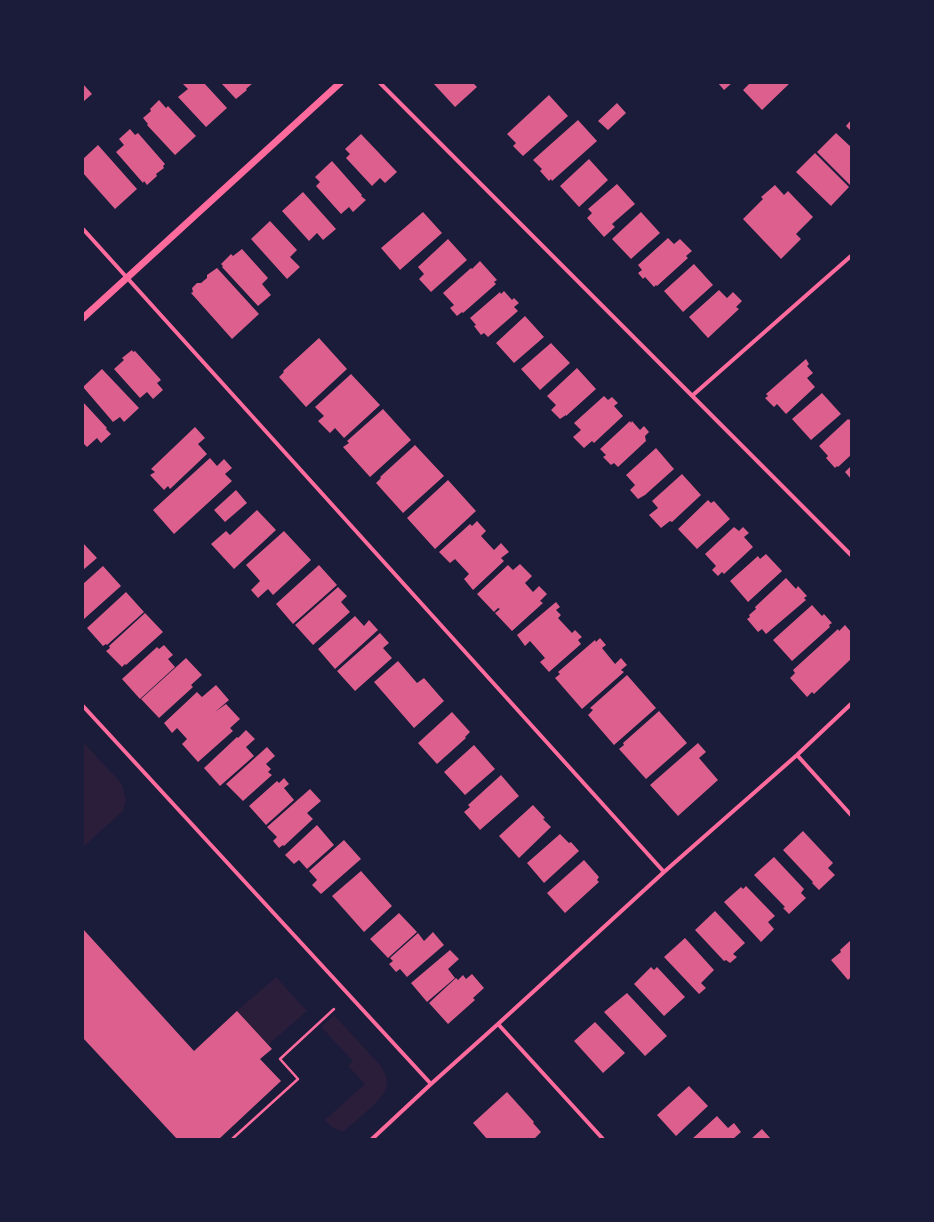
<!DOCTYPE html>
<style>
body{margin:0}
#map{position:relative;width:934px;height:1222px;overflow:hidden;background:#1b1b3a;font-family:Figtree,sans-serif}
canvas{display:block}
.frame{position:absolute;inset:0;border:84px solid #1b1b3a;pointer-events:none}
</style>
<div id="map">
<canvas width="934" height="1222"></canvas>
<div class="frame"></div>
</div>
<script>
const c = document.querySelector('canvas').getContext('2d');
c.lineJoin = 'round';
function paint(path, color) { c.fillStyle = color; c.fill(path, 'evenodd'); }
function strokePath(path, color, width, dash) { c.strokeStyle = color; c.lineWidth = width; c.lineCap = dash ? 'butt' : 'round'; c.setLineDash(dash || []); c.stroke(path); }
const green = new Path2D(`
 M83,742L122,784L126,800L123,811L83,847Z
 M276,977L307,1011L268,1045L237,1011Z
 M334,1015L381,1066C384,1071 387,1077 387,1084C387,1098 354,1122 343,1132L333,1128L325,1120L365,1084L348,1066L353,1061L321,1027Z`);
const building = new Path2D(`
 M182,83H204L227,108L206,127L178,97L188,89Z
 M221,83H253L246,89L247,90L236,99Z
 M433,83H473L477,87L455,107Z
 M718,83H732L724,90Z
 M750,83H790L762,110L743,90Z
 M83,84L92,94L83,102Z
 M549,95L568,116L523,156L513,146L516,143L507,134Z
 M159,100L166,108L168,106L196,136L175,155L147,125L148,124L143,118L151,111L150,109Z
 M617,103L626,113L608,130L598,121Z
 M578,120L597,141L552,181L551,179L549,181L540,171L542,169L533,160Z
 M851,120V131L846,126Z
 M130,129L135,135L138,133L165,164L163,166L164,168L156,174L157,176L147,185L144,181L143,183L116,152L124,145L119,139Z
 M836,133L851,147V186L817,152Z
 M361,134L397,172L385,183L380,178L372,186L346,158L350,154L345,149Z
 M98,145L137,189L115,209L83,173V159Z
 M815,153L849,187L831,206L796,172Z
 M589,159L608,180L579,207L560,186Z
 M332,161L362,195L361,196L366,200L353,212L349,207L341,214L316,186L320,182L315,177Z
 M617,184L635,204L612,224L615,227L604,237L587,218L592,213L588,209Z
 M775,185L784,195L788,191L813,217L796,234L801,239L781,259L743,219L763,199L761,197Z
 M303,192L336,229L323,240L317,233L309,241L282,211Z
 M423,212L442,233L400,270L381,248Z
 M641,212L660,233L631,259L612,239Z
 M270,221L297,250L290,257L300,267L287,279L251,239Z
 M668,238L674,244L680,239L692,251L686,256L688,258L657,286L656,285L654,287L645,277L643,279L638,273L642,270L638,265Z
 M448,239L467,260L431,292L419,279L424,274L418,267Z
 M242,249L268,278L262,284L271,295L258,306L222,267L223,266L221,264L231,254L233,256Z
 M480,261L497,280L494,282L496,284L463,313L462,312L457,316L450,308L454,305L443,293L471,268L472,269Z
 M694,264L713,285L683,312L664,291Z
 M217,268L259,314L232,339L191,293L193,292L192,288L197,283H201L207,278V275Z
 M719,290L727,298L733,292L742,301L736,307L739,309L708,338L689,317Z
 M504,291L512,300L514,298L519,303L514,307L518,311L488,337L484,333L481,335L474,326L476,325L470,318L500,292L501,294Z
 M525,316L544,337L514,363L496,343Z
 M319,338L347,369L306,407L279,377L284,372L283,371Z
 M551,343L570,363L540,390L521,369Z
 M132,350L133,352L135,351L161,380L157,383L163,390L153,399L147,392L140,398L114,369L124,360L122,358Z
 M806,359L809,364L807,366L813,373L807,378L815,387L786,414L777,404L774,407L765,398L768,396L766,394Z
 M577,368L596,389L566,416V415L560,419L551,410L556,405L547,396Z
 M102,369L139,408L124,422L120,417L113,422L83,387Z
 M351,374L380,405L344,438L335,428L330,433L318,421L324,416L315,407Z
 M822,393L841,414L811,440L792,419Z
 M604,396L608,400L612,397L618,403L614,406L623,416L594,443L592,441L584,448L573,437L581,430L574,423Z
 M83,402L107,428L106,429L111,434L101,443L97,438L87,447L83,443Z
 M383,409L411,440L370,477L343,447L349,443L347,441Z
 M851,418V455L838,467L837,466L835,468L826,458L828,456L819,446L848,419L849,420Z
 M630,421L631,423L632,421L640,430L644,426L649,432L645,436L646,441L618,467L614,463L611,465L603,457L606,455L600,449Z
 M195,427L205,438L198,444L207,454L170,489L168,486L164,490L150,475L155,472L151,469Z
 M415,445L444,476L403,513L376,483L381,478L380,477Z
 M656,448L674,469L645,495L638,499L630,490L635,485L626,475Z
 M210,458L217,466L224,459L232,468L225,474L232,481L174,534L153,510Z
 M851,466V479L845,472Z
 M682,474L701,495L672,522L670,521L661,528L649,515L658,508L652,501Z
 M448,480L476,511L435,549L407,518Z
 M236,490L247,503L225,522L214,510Z
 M708,500L711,503L714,501L730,519L697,549L678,529Z
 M257,510L276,530L234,569L211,544L226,531L230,535Z
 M477,521L486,531L481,536L494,550L501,543L509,552L501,558L504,561L473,590L464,579L469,574L455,559L450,563L439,552L470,524L472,526Z
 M734,527L739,531L743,527L749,533L744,537L753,547L724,574L722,572L718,576L712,570L716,566L705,554Z
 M284,531L311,560L273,595L268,589L258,598L251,590L260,581L246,565Z
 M83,543L97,558L83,570Z
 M766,554L782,571L748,602L730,581L758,556L760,559Z
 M520,564L532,576L525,583L533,592L539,586L547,594L540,601L543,603L512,631L495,613L500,609L498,608L494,612L477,594L508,565L513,570Z
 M319,565L337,585L293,624L276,604Z
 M103,566L121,586L84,619L83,584Z
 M786,578L796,589L798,586L807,596L804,598L806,600L766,634L762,629L758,632L747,619L750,617L749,615L756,609L755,607Z
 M338,587L347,596L341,602L350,612L313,645L295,625Z
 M126,592L144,612L107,645L106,644L103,646L87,628Z
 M556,602L560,607L556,610L561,615L558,618L572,633L575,630L582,637L578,640L581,644L549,672L540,662L545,658L530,641L525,646L517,635Z
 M812,605L822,616L824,614L832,623L829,625L830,627L792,661L773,640Z
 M145,613L163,632L126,665L125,664L122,667L106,651L110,648L109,646Z
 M355,616L364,626L369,620L378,630L335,669L318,649Z
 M845,625L851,632V659L814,694L812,692L807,697L790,678L795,673L793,670L838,629L839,631Z
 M380,633L389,643L383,648L392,658L355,691L337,671Z
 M600,638L606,645L602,648L615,664L621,658L627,665L621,670L624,672L582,709L555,678L560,674L558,672L595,640L596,642Z
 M164,645L173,655L168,659L175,667L140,699L122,679L157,647L159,649Z
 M186,658L202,675L191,685L193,687L159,718L141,699Z
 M398,661L417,683L424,678L444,701L414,728L374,682Z
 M627,675L656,708L614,745L588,715L593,710L590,708Z
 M216,685L229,700L215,712L226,704L240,719L230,728L233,731L198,762L182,744L187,739L177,728L172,733L164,723L197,692L202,697Z
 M659,711L687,743L646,779L619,749L624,745L623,743Z
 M452,712L470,732L465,737L466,738L437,764L418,743Z
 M246,730L255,739L246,747L254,756L220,786L204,768L237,737L238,738Z
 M698,743L706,752L699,758L718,780L678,816L650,785Z
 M474,745L495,769L465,795L444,772Z
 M267,747L275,756L266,764L271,769L268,772L272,775L243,801L226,784Z
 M501,775L519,796L480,830L464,812L470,807L468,805Z
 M284,778L289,784L284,788L294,800L266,825L249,806L277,781L279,783Z
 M310,789L321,801L307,813L313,819L284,846L283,845L279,848L273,841L277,837L267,827Z
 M533,805L545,818L543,819L551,827L519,858L499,836Z
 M317,825L334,845L307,869L299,860L294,864L285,855Z
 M803,831L833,863L828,868L835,875L819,890L812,883L813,882L783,850Z
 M560,834L569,843L571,842L579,851L544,883L527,863Z
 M344,840L361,859L321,894L312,885L317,880L309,871Z
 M774,857L804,889L801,893L806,898L789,914L783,908L785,907L754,875Z
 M584,860L599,877L597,880L599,882L565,913L547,893Z
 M361,871L392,906L364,932L332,896Z
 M746,886L775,916L768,922L774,929L761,942L724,902L741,887L743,889Z
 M715,911L745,943L733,954L737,957L730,963L726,960L724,961L695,930Z
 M399,913L417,932L388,958L370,939Z
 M83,929L194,1051L237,1011L272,1049L260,1059L281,1081L219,1139H177L83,1038Z
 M433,932L444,945L407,977L400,969L396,972L389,964L393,961L390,958L418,933L424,941Z
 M685,938L714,970L701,983L706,988L699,994L664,957Z
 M851,940V977L848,980L831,960L841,952L840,950Z
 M450,950L459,959L448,969L455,978L427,1002L411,983Z
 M651,967L654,970L657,967L685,997L664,1016L634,984Z
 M472,974L484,988L473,998L475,1000L448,1024L429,1003L456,978L458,980L463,975L466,979Z
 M627,993L667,1036L645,1056L604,1012Z
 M595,1022L625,1053L603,1073L574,1041Z
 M689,1086L708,1106L676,1136L657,1115Z
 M507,1092L534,1122L533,1123L541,1132L534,1139H518L517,1138L516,1139H487L473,1123Z
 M717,1116L728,1128L734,1123L741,1132L733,1139H692Z
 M762,1129L771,1139H751Z`);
const path = new Path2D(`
 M232,1139L298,1079L280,1059L334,1009`);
const minor = new Path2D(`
 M380,83L851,555
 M83,229L664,872
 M693,395L851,256
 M83,706L431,1084
 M797,755L851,815
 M498,1024L603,1139
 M372,1139L431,1084L498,1024L664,872L797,755L851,704`);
const tertiary = new Path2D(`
 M83,318L340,83`);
paint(green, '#2a1e3b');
paint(building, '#dd5f8e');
strokePath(path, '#ff6b9d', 2.5);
strokePath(minor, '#ff6b9d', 4);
strokePath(tertiary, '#ff6b9d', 7);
</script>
